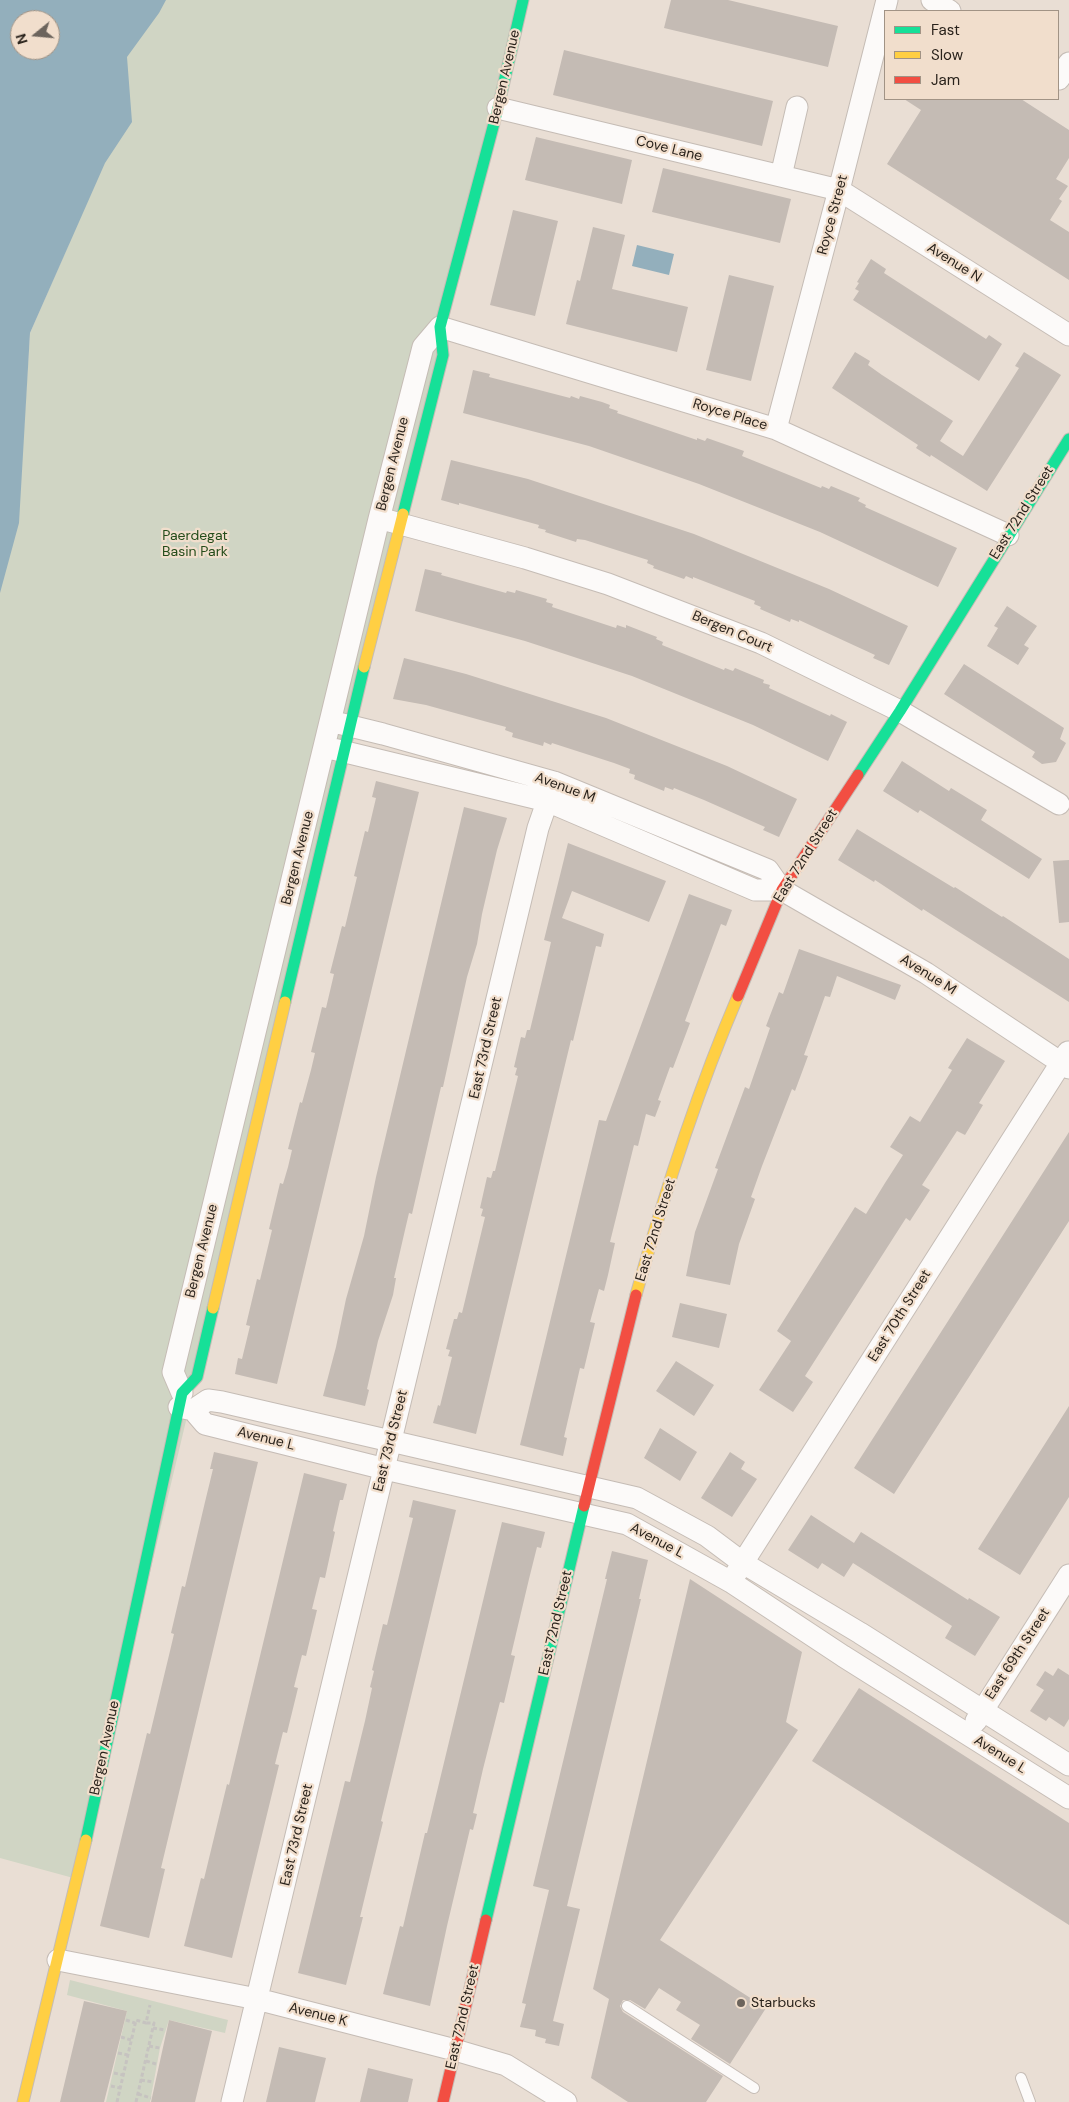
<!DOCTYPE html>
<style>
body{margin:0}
#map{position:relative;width:1069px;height:2102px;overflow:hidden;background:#e9ded4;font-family:"DM Sans",sans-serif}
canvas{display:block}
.legend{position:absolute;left:884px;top:10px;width:175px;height:90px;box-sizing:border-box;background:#f1decc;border:1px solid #a19385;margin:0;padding:6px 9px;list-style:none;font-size:15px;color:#29221b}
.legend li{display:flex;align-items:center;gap:10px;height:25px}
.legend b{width:25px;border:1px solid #a19385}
.north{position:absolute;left:10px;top:10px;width:50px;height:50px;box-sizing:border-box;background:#f1decc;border:1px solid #a19385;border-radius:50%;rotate:253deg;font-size:14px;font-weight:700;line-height:20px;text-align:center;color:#29221b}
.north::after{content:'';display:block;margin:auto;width:18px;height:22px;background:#6c645c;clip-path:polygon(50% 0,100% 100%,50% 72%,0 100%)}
</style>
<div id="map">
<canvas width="1069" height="2102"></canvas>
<ul class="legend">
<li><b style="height:6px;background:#16e098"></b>Fast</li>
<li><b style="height:6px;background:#ffcf43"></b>Slow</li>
<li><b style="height:6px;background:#f24e42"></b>Jam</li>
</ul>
<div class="north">N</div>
</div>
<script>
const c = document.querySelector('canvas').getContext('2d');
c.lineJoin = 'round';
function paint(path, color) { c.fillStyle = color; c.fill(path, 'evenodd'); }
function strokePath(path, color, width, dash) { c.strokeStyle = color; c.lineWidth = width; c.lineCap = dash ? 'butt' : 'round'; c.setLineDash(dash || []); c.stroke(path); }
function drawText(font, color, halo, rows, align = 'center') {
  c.font = font + ' "DM Sans",sans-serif'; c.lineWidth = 4.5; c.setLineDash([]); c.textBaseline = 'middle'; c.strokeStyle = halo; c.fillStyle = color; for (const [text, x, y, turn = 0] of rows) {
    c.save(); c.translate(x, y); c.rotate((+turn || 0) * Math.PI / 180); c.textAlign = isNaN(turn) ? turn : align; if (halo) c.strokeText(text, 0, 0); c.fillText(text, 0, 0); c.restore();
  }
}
const green = new Path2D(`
 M129,0H524L77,1879L0,1858V525L24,426L30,333L68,246Z
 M70,1980L228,2020L225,2033L169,2020L160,2048L150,2102H106L127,2011L67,1995Z`);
const water = new Path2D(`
 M0,0H166L159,13L127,57L132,122L105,163L30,333L19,523L0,593ZM20,20H50V50H20Z
 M637,245L674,254L669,275L632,266Z`);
const building = new Path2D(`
 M671,0H728L838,26L828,67L664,28Z
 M564,50L773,101L762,146L553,95Z
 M904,99H1021L1069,130V158L1056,179L1068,186L1059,199L1062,201L1050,220L1069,232V280L887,164L921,110Z
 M536,137L632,160L622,204L525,180Z
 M663,168L791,199L780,243L652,212Z
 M513,210L558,221L535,316L490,305Z
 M593,227L625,235L612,289L688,307L677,352L566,324L577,280L580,281Z
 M871,259L886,269L884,273L986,339L989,335L1002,344L979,381L853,300L859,291L855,289L859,283L857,282Z
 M729,275L774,286L751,381L706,370Z
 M855,352L870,361L868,365L882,375L953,421L940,441L963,456L1019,368L1015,366L1024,352L1061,375L987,491L931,455L930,457L916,448L918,445L832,388Z
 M473,370L490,374L489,377L570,398L571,396L579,399L580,396L602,402L610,405L609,408L618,411L617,413L697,440V438L705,441L707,438L744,451L742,456L821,488L822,486L829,489L831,486L860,498L858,501L866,505L865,507L957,548L938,587L820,532L699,484L589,446L463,413Z
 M451,460L528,479L694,534L829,589L908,626L889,665L873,658L875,655L799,620V622L791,619L790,622L760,609L761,607L754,604L755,601L693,577V579L686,576L684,579L653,568L654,566L647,563L648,560L632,555L585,540L577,539L576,542L545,532L546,530L538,528L539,525L459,503V505L441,500Z
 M425,569L442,573L441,575L506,593L507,591L515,593L516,590L547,599L546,602L553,604L552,607L616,628L617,625L626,628V625L657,637L656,639L663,642L662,645L724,670L725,668L733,671L735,668L764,680L763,683L770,685L769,688L830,716L831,714L847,722L828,761L753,725L632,676L525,641L415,611Z
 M1007,606L1037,626L1024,645L1029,648L1018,665L987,646L998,628L994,626Z
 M404,658L466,674L606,718L727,766L797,799L779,837L763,830L765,827L704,800L674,788L673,790L665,787L664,791L634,779L635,775L629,773L630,769L614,763L552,743L551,745L544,742L543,746L512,737L513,733L505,730L506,727L491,723L426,705L393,699Z
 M964,664L1064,728L1060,739L1066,743L1056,762L1042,764L1032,757L1035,752L944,694Z
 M902,761L949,791L951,788L987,810L981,820L1042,859L1029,879L920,810L918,813L883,791Z
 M376,781L419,792L277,1384L235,1374L238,1358L242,1359L250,1326L246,1325L257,1279L260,1280L272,1230L269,1229L280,1183L283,1184L288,1167L292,1150L288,1149L300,1102L302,1103L311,1070L315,1053L311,1052L322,1007L326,1008L334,974L330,973L342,926L345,927L357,877L354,876L365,831L368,832L376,798L372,797Z
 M464,807L507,818L497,850L482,914L477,944L467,977L443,1087H441L412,1214L409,1213L405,1230L394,1278H396L393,1295L378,1341L367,1389L369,1390L365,1406L323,1396L336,1347L346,1299L364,1236L376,1177Z
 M857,829L954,888L955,887L1002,917L1003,916L1069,959V1002L923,909L922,911L875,880L874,882L838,860Z
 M568,843L666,881L649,922L572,891L562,918L604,934L601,947L596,946L573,1041L571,1040L476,1434L433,1423L438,1405L440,1406L452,1357L448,1356L450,1350L446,1349L454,1319H457L459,1312L462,1313L485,1217L481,1216L483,1209L480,1208L487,1177L491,1178L493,1171H495L518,1076L515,1075L517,1068L514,1067L521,1037L525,1038L527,1030H530L549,951L551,942L544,940Z
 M1069,860V922L1059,923L1053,861Z
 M689,894L732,910L726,926L721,924L715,940L685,1021L690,1023L673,1068L670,1067L658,1100L661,1101L655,1117L646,1114L638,1146L634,1145L610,1242L615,1243L608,1275L604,1291L599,1289L590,1322L595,1323L584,1369L580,1368L564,1437L567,1438L563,1456L520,1445L599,1120L606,1121Z
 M799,949L901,985L895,1000L837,976L830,997L825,996L804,1055L808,1056L795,1091L792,1089L762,1166L751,1197L755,1199L739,1244L730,1285L686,1276L695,1232L718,1169L715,1168L745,1087L749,1089L770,1028L766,1026L779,992L783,994Z
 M967,1038L1005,1061L979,1103L983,1105L965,1135L957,1131L922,1185L930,1190L910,1221L906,1218L805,1376L813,1382L793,1412L759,1390L791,1341L777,1331L855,1207L866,1214L885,1183L903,1155L890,1147L910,1116L920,1122L952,1070L948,1068Z
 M1069,1132V1221L894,1494L854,1468Z
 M680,1303L727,1314L719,1348L672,1337Z
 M676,1361L714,1385L694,1416L656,1391Z
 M1069,1406V1497L1020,1575L978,1549Z
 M660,1428L697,1452L680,1481L644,1458Z
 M214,1452L258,1462L161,1868L165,1869L149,1938L100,1926L147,1733L150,1734L170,1651L174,1634L171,1633L182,1586L185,1587L205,1502L213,1469H210Z
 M730,1452L745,1462L741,1469L757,1479L732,1517L701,1498Z
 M304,1473L347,1484L343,1500H340L333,1531L335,1532L325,1578L320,1577L312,1609L317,1610L306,1656L302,1655L294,1687L298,1688L287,1733L283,1732L275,1764L279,1765L232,1958L184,1946L201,1878L204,1879L227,1784L229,1785Z
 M413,1500L456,1510L381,1821L383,1822L360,1917H363L346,1985L298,1973L345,1781L350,1782L365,1721L372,1688L370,1687L374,1671L372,1670L383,1624L387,1625L413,1518L409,1517Z
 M811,1515L854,1543L861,1532L968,1600L969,1598L1000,1617L975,1656L945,1638L952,1626L853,1563L844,1577L822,1563L818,1569L788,1550Z
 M502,1522L545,1532L541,1548L537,1547L529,1579L511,1655L515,1656L504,1703L500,1702L483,1769L473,1813L477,1814L473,1830L470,1829L447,1926L430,2006L383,1994L400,1926L403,1927L425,1833H427Z
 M612,1551L648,1560L639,1599H641L567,1906L580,1909L553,2021L564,2024L559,2046L545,2043L546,2039L535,2036L536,2030L520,2027L526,2004L522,2003L549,1890L533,1886L607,1579H605Z
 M690,1579L802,1652L786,1722L798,1730L660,1940L766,2008L730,2064L691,2039L700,2025L676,2010L681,2002L659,1988L645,2009L630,2000H623L620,2006L623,2012L723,2076L706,2102H628L591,2078L609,1999L593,1989Z
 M1058,1668L1069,1675V1719L1064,1727L1049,1717L1046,1721L1030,1711L1044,1690L1036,1685L1045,1671L1053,1676Z
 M859,1688L1069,1823V1925L812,1761Z
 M84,2001L127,2011L104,2102H60Z
 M169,2020L212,2031L195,2102H151Z
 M279,2047L326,2058L315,2102H266Z
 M368,2068L413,2079L408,2102H360Z`);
const path = new Path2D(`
 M126,2020L135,2023
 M153,2028L165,2030
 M121,2037L131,2040
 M149,2046L160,2048
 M118,2053L128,2055
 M146,2061L156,2064
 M114,2073L123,2075
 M141,2080L153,2082
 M111,2086L120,2088
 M138,2094L151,2098
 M117,2102L136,2020L146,2023L150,2005
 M136,2102L154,2023H146`);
const lane = new Path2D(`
 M627,2006L754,2088
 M1021,2078L1030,2102`);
const street = new Path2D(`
 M932,0L950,11
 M1059,79L1069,63
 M498,108L839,190L1069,335
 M781,176L797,107
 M776,429L839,190L887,0
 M386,520L525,558L608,584L761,643L900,711L1059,804
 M334,722L383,734L554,782L768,870L782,890L926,973L1069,1068
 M329,748L547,801L755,890H782
 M182,1393L173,1372L379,519L423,347L440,327L776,429L1008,535
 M179,1407L193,1410L205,1424L385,1469L627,1524L731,1582L843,1656L1069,1798
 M193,1410L208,1400L222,1402L637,1498L707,1536L743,1563L860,1633L1069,1765
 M735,1575L1068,1052
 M976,1721L1069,1575
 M58,1960L257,1999L455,2050L506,2065L566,2102
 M232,2102L538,828L554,782`);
const fast = new Path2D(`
 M403,514L443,355L440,327L498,108L523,0
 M858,775L900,711L1069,439
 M285,1002L364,667
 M86,1840L182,1393L197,1377L213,1308
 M486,1920L584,1506`);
const slow = new Path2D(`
 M364,667L403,514
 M636,1295C664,1194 697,1092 738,996
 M213,1308L285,1002
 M23,2102L86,1840`);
const jam = new Path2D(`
 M738,996L782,890L858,775
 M584,1506L636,1295
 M443,2102L486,1920`);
const markers = [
 [741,2003,5,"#6c645c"]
];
const streetNames = [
 ["Bergen Avenue",505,77,-77],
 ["Cove Lane",669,149,14],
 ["Royce Street",833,215,-75],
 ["Avenue N",954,263,32],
 ["Royce Place",730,415,17],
 ["Bergen Avenue",393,464,-76],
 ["East 72nd Street",1022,513,-58],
 ["Bergen Court",732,632,23],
 ["Avenue M",565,788,20],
 ["East 72nd Street",806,856,-58],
 ["Bergen Avenue",298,858,-76],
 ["Avenue M",928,975,32],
 ["East 73rd Street",486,1048,-77],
 ["East 72nd Street",656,1230,-73],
 ["Bergen Avenue",202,1251,-76],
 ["East 70th Street",900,1316,-58],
 ["Avenue L",266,1439,14],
 ["East 73rd Street",391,1441,-76],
 ["Avenue L",657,1541,28],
 ["East 72nd Street",556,1623,-77],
 ["East 69th Street",1018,1654,-57],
 ["Bergen Avenue",105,1748,-78],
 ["Avenue L",1000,1755,32],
 ["East 73rd Street",297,1835,-77],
 ["Avenue K",318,2015,14],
 ["East 72nd Street",463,2017,-77]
];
const parkNames = [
 ["Paerdegat",195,536],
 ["Basin Park",195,552]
];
const poiNames = [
 ["Starbucks",751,2003]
];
paint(green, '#d0d5c4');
paint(water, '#93afbc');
paint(building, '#c4bbb4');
strokePath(lane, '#c5bcb5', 12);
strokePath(street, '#c5bcb5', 23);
strokePath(fast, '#c5bcb5', 13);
strokePath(slow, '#c5bcb5', 13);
strokePath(jam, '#c5bcb5', 13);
strokePath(path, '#c6c3c0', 3, [4, 2.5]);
strokePath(lane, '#fcfaf9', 10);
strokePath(street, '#fcfaf9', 21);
strokePath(fast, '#16e098', 11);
strokePath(slow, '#ffcf43', 11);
strokePath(jam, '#f24e42', 11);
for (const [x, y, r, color] of markers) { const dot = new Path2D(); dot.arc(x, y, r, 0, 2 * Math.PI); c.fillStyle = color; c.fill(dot); strokePath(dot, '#f1decc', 2); }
drawText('14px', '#29221b', '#f1decc', streetNames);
drawText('14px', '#254c1a', '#f1decc', parkNames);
drawText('14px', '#29221b', '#f1decc', poiNames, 'left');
</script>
